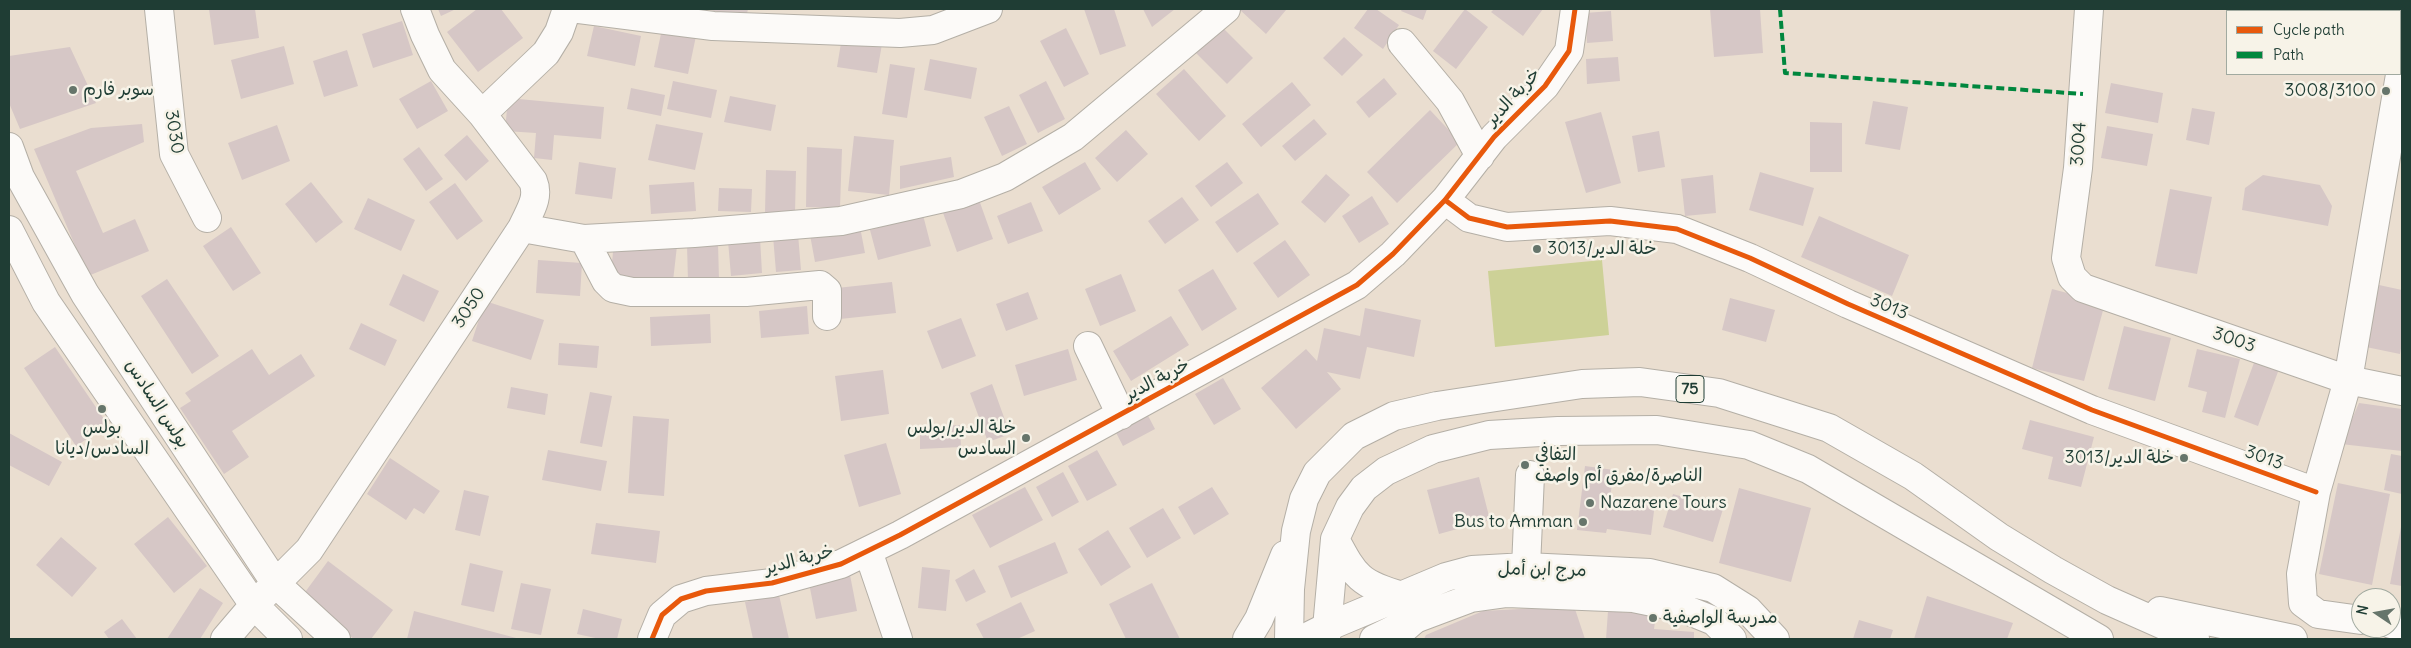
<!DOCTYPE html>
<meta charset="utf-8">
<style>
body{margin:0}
#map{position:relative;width:2411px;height:648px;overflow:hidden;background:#eaded0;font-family:Delius,sans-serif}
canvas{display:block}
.frame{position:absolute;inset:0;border:10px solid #1f3d34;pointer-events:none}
.legend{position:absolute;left:2226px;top:10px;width:175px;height:65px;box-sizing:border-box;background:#f7f3e8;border:1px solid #a1aaa0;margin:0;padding:6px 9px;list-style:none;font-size:15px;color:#1f3d34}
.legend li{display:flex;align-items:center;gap:10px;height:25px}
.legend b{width:25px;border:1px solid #a1aaa0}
.north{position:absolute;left:2351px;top:588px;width:50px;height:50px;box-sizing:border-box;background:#f7f3e8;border:1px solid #a1aaa0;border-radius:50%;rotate:282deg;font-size:14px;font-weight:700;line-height:20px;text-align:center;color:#1f3d34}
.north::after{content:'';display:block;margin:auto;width:18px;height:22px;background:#66756b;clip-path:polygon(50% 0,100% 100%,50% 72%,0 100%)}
</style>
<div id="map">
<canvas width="2411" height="648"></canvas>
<div class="frame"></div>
<ul class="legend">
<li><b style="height:6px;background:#e8590c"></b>Cycle path</li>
<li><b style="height:6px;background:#00873e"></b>Path</li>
</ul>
<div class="north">N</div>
</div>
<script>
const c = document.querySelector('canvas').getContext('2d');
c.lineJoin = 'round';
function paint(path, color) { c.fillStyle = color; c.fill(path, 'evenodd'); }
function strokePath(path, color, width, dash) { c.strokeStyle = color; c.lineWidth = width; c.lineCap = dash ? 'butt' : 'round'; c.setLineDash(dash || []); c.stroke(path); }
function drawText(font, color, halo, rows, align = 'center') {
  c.font = font + ' Delius,"Playpen Sans Arabic",sans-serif'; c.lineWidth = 5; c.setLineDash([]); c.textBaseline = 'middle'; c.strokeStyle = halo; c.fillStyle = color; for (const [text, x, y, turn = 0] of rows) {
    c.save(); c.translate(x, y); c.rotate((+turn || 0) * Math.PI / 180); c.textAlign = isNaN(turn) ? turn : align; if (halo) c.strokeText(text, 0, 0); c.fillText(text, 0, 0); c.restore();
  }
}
const green = new Path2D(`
 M1602,260L1609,335L1495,347L1488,271Z`);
const building = new Path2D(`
 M209,9H255L259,38L214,45Z
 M438,9H456L441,16Z
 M477,9H501L523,38L478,72L447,32Z
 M705,9H748L746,18Z
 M1084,9H1114L1126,46L1100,55Z
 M1143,9H1175L1152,27Z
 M1239,9H1285L1286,10L1266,34Z
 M1368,9H1376L1399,25L1383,49L1354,28Z
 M1402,9H1427L1423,20L1401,11Z
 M1465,9L1488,27L1456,69L1433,51Z
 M1494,9H1543L1523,36L1491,12Z
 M1710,9H1760L1763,53L1714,57Z
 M1611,11L1613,41L1587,43L1585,13Z
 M402,21L413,55L373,68L362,34Z
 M1220,25L1253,58L1227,84L1194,51Z
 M594,26L641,36L635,66L587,56Z
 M1066,28L1089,74L1064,87L1040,41Z
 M662,29L696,36L688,74L654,67Z
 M842,37L882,44L877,73L837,67Z
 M1344,37L1363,55L1342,76L1323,58Z
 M284,46L294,84L241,99L231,60Z
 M70,47L96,103L20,129L9,103V56Z
 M347,50L358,86L324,97L313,61Z
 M1618,57L1620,81L1587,84L1586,59Z
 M930,59L977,68L971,99L924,90Z
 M890,64L915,68L907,118L882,114Z
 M1184,69L1226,116L1199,141L1156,94Z
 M1384,78L1397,94L1369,118L1356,102Z
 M431,81L448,111L417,129L399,99Z
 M673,81L717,90L711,118L667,109Z
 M1046,81L1065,119L1038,133L1019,95Z
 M1292,82L1311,105L1261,147L1242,124Z
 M2111,83L2163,93L2158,123L2105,113Z
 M631,88L665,95L661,116L627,109Z
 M730,96L776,105L771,131L724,122Z
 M508,98L604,107L601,139L554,135L552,160L534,158L536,133L505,131Z
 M1873,101L1908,107L1900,150L1865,144Z
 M1009,106L1027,144L1002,156L984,117Z
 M2192,108L2215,112L2209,145L2186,140Z
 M1430,110L1460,142L1397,203L1367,172Z
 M1601,112L1621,183L1586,193L1565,122Z
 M1314,119L1327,134L1295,161L1282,146Z
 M1810,122L1842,123V172H1810Z
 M142,124L144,142L76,171L103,233L135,219L149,251L88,276L34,149L91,128Z
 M656,124L703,133L695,170L648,160Z
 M277,125L290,161L242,180L228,143Z
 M2107,126L2153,134L2147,166L2101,158Z
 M1126,130L1148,154L1117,182L1095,158Z
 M1659,131L1665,167L1638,172L1632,136Z
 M467,135L489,161L466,181L444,155Z
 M854,136L894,140L889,195L848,191Z
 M419,147L443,179L426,191L403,159Z
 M807,147L842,149L840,208L806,207Z
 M951,157L954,177L900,189V166Z
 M579,162L616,168L612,199L575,194Z
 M1085,162L1101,189L1059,215L1042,187Z
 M1227,162L1243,183L1211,207L1195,186Z
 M766,170L796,171L795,213L765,212Z
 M1760,172L1814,188L1803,226L1749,210Z
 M1326,174L1350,195L1325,223L1301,202Z
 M1713,175L1716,213L1685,216L1681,179Z
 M2263,175L2320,185L2332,206L2328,226L2242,210L2245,188Z
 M311,182L343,222L316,243L285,204Z
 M694,182L696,211L651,214L649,185Z
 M455,183L483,221L457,240L429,202Z
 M719,188L752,189L751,212L718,211Z
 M2170,189L2212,197L2197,274L2155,266Z
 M1258,193L1279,224L1237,253L1215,222Z
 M1372,196L1389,224L1359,243L1342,216Z
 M978,197L993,239L957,252L942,210Z
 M1182,197L1199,220L1165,244L1148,221Z
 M368,198L415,220L401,251L354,229Z
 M1031,202L1043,231L1008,244L997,216Z
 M923,215L931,246L878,260L870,230Z
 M1819,216L1909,255L1892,296L1801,257Z
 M231,227L261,273L233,291L203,246Z
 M860,227L865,253L815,262L810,235Z
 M798,234L801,270L776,272L773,236Z
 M760,238L762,273L731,276L728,241Z
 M614,240L677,246L673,281L611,275Z
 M1285,240L1310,275L1278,298L1253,263Z
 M718,243L719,280L688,281L687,245Z
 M538,260L582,263L580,296L536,293Z
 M1213,269L1237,309L1202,331L1178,290Z
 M403,274L439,291L424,322L389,305Z
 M1121,274L1136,311L1100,326L1085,289Z
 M167,279L219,356L192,374L141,296Z
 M892,282L896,313L840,319L837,288Z
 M2379,285L2402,290V343L2400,354L2366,347Z
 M2052,289L2105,303L2084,381L2032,368Z
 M1028,292L1038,319L1006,331L996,304Z
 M1730,298L1775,310L1766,342L1722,330Z
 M485,301L544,320L531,360L472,341Z
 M807,306L809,334L761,338L759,311Z
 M1365,308L1421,320L1414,357L1367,347L1360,379L1327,372L1341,389L1296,429L1261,388L1306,349L1317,361L1324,328L1360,336Z
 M710,314L711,343L651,346L650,317Z
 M1171,316L1189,345L1131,381L1113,351Z
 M961,318L976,356L942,369L927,331Z
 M361,323L397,340L385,366L349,349Z
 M2124,326L2171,338L2155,401L2108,389Z
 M559,343L599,346L597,368L558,365Z
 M55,347L108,425L76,446L24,368Z
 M252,349L269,375L301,354L315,376L232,431L249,457L224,474L180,408L191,401L185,393Z
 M1068,349L1077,380L1024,396L1015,365Z
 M2197,349L2240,359L2225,418L2202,412L2207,392L2188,387Z
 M2255,360L2279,369L2258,426L2234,417Z
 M883,370L889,414L841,421L835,376Z
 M1223,378L1241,409L1214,425L1195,394Z
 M992,384L1010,434L988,442L970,393Z
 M511,387L548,394L545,415L507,408Z
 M590,392L612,396L602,447L580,443Z
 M2359,403L2402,409V451L2341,444Z
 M1144,408L1155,429L1123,446L1112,425Z
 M633,416L669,419L664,496L628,493Z
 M2030,420L2094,437L2081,487L2048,479L2053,457L2022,449Z
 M960,425L961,447L920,449V427Z
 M9,433L62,462L49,486L9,465Z
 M886,443L901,494L859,507L844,455Z
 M548,450L607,461L601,491L542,480Z
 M1097,450L1117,485L1087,501L1068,466Z
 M2391,454L2402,456V494L2384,490Z
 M390,458L440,491L424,514L414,508L406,520L367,494Z
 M1585,466L1614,470L1610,498L1655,503L1651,535L1607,529L1606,533L1577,530Z
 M1063,472L1079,502L1052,517L1036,487Z
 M1479,477L1490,520L1439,534L1427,490Z
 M2338,483L2390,494L2372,585L2319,574Z
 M1025,487L1043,520L990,548L972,515Z
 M1212,487L1229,514L1194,535L1178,507Z
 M1739,488L1811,508L1791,582L1719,563Z
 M464,490L489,496L480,536L455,530Z
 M1673,494L1723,509L1713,542L1663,527Z
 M1163,508L1181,538L1147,558L1129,528Z
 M168,517L207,566L174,593L134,544Z
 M596,523L660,531L656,563L591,554Z
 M2401,527H2402V586L2390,584Z
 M1108,530L1131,567L1101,586L1078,549Z
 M61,537L97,568L72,597L36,565Z
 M1055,542L1068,573L1011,598L998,566Z
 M328,561L393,610L371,639H354L300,599Z
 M470,563L503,571L494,612L461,605Z
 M922,567L950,570L946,611L918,608Z
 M974,569L986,592L966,602L955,580Z
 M850,575L857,611L816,619L809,583Z
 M521,583L551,589L541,635L511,629Z
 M1152,583L1180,639H1126L1109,604Z
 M200,588L223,603L200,639H167Z
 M779,595L789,639H753L745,602Z
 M1927,596L2013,623L2007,639H1914Z
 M1021,602L1035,631L1017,639H984L976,624Z
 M1574,606L1585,639H1424L1426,635L1483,611Z
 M583,609L622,619L617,639H600L577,634Z
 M414,611L520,639H407Z
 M1608,611L1656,615L1654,629L1694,632V639H1606Z
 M122,619L137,639H109L104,632Z
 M1859,620L1893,630L1890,639H1853Z`);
const minor = new Path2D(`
 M159,9L174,154L207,218
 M415,9L425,35L442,70L482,114
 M579,9L713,26L900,33L933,30L988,9
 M2089,9L2078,168L2066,258L2072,277L2083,288L2348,380L2402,391
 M1402,43L1450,101L1480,156
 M9,147L20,177L85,294L276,584L336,639
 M1445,200L1469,218L1507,227L1610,221L1677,229L1750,258L1848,304L2092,410L2316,492
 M522,228L584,239L694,233L841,221L961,194L1005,177L1073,137L1226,9
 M9,230L46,302L254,605L288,639
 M584,239L606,281L613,288L632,292H746L820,285L827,291V316
 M1088,346L1121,415
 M868,551L898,639
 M1526,567L1530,475
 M2361,620L2318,614L2303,603L2301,574L2316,492L2348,380L2402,63
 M2391,624L2402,626
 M225,639L254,605L309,550L522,228C529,212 540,198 533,181L482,114L546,53L559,32L567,9
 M652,639L662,615L681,599L706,591L772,583L841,564L900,535L1357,285L1393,254L1445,200L1494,137L1545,86L1569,51L1575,9
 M1303,639L1327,627L1446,577L1472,570L1526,567L1650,573L1713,588L1748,610L1775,639
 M1374,639L1415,619L1471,598L1507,593L1633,598L1682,608L1714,621L1732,639`);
const highway = new Path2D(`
 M1335,539C1355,577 1360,584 1402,596
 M2160,611L2293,639
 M1247,639L1259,619L1285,555
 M1289,639L1290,589L1296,531L1304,499L1317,473L1354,436L1394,416L1437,406L1582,384L1640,382L1719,393L1829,428L1913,476L1999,537L2053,570L2107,600L2195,639
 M1326,639L1335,539L1350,507L1364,488L1386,471L1433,449L1489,435L1558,431L1657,430L1749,445L1808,469L2099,639
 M1392,639L1415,619`);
const quiet = new Path2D(`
 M1780,9L1785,73L2083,94`);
const cycleway = new Path2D(`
 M1445,200L1469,218L1507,227L1610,221L1677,229L1750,258L1848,304L2092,410L2316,492
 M652,639L662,615L681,599L706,591L772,583L841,564L900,535L1357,285L1393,254L1445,200L1494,137L1545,86L1569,51L1575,9`);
const markers = [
 [73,90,5,"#66756b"],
 [2386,91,5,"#66756b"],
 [1537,249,5,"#66756b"],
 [102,409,5,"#66756b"],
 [1026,438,5,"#66756b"],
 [2184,458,5,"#66756b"],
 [1525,465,5,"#66756b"],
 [1590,503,5,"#66756b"],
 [1583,522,5,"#66756b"],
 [1653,618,5,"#66756b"]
];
const shields = [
 [1690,389,28]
];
const shieldNames = [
 ["75",1690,389]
];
const poiNames = [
 ["سوبر فارم",83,90],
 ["3008/3100",2376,91,"right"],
 ["3013/خلة الدير",1547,249],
 ["بولس",102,428,"center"],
 ["السادس/ديانا",102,449,"center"],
 ["خلة الدير/بولس",1016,428,"right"],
 ["السادس",1016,449,"right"],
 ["التفافي",1535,455],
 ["الناصرة/مفرق أم واصف",1535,476],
 ["خلة الدير/3013",2174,458,"right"],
 ["Nazarene Tours",1600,503],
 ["Bus to Amman",1573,522,"right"],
 ["مدرسة الواصفية",1663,618]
];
const streetNames = [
 ["خربة الدير",1513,97,-47],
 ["3030",174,132,81],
 ["3004",2079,144,-86],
 ["3013",1889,307,23],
 ["3050",469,308,-57],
 ["3003",2234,340,19],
 ["خربة الدير",1157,380,-28],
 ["بولس السادس",157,404,57],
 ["3013",2264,458,20],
 ["خربة الدير",799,560,-15],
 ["مرج ابن أمل",1542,570,1]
];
paint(green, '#cdd197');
paint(building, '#d6c7c6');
strokePath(minor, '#b4afa6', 30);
strokePath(highway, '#b4afa6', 30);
strokePath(minor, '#fcfaf8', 28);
strokePath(highway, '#fcfaf8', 28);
strokePath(quiet, '#00873e', 4, [8, 4]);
strokePath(cycleway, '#e8590c', 5);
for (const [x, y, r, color] of markers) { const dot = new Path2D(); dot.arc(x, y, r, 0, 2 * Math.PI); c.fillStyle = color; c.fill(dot); strokePath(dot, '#f7f3e8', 2); }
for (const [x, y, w] of shields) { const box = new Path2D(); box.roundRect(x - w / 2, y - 13.5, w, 27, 4); c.fillStyle = '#f7f3e8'; c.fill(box); strokePath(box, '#1f3d34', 1); }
drawText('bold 16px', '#1f3d34', null, shieldNames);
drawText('18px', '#1f3d34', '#f7f3e8', poiNames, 'left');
drawText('18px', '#1f3d34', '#f7f3e8', streetNames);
</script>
